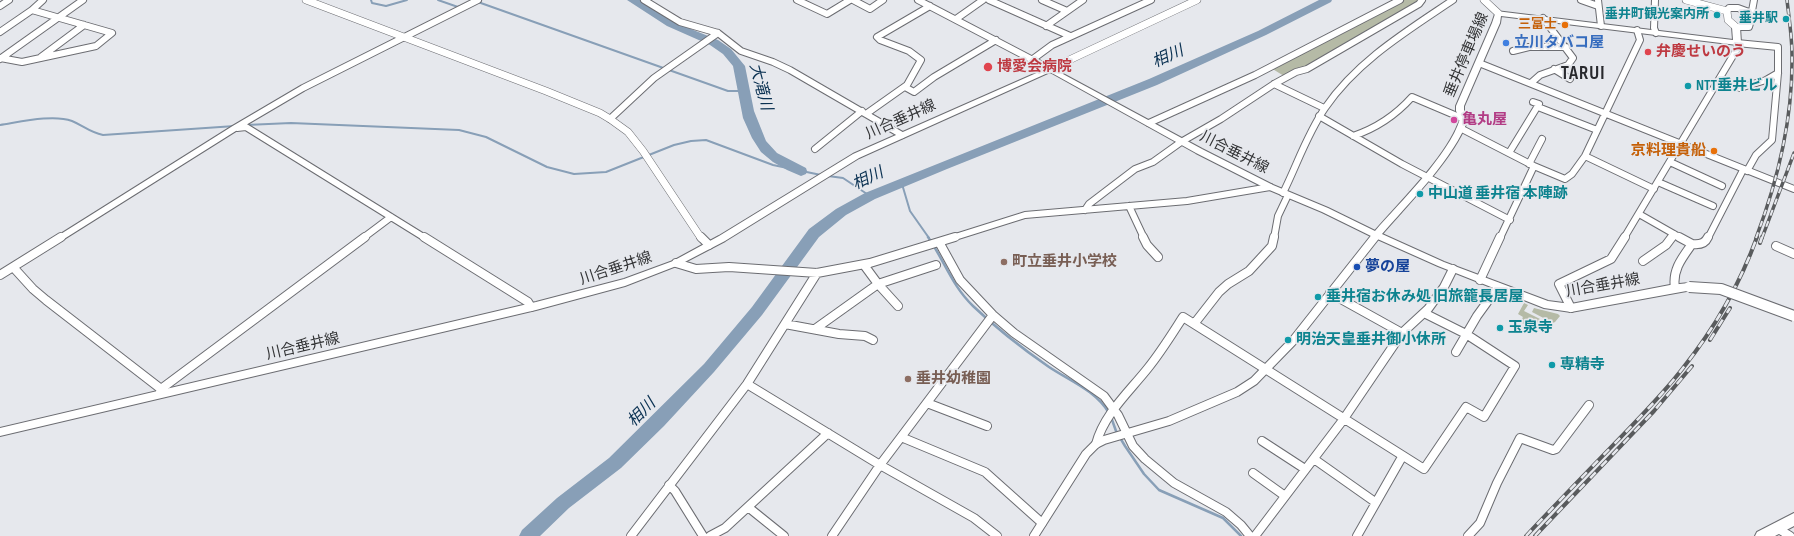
<!DOCTYPE html>
<meta charset="utf-8">
<style>
body{margin:0}
canvas{display:block;background:#e6e8ed}
</style>
<canvas width="1794" height="536"></canvas>
<script>
const c = document.querySelector('canvas').getContext('2d');
c.lineJoin = 'round';
function paint(path, color) { c.fillStyle = color; c.fill(path, 'evenodd'); }
function strokePath(path, color, width, dash) { c.strokeStyle = color; c.lineWidth = width; c.lineCap = dash ? 'butt' : 'round'; c.setLineDash(dash || []); c.stroke(path); }
function drawText(font, color, halo, rows, align = 'center') {
  c.font = font + ' "Sofia Sans Condensed","Noto Sans JP",sans-serif'; c.lineWidth = 3.5; c.setLineDash([]); c.textBaseline = 'middle'; c.strokeStyle = halo; c.fillStyle = color; for (const [text, x, y, turn = 0] of rows) {
    c.save(); c.translate(x, y); c.rotate((+turn || 0) * Math.PI / 180); c.textAlign = isNaN(turn) ? turn : align; if (halo) c.strokeText(text, 0, 0); c.fillText(text, 0, 0); c.restore();
  }
}
const green = new Path2D(`
 M1402,0H1421L1307,67L1284,76L1271,68Z
 M1524,303L1528,305L1524,311L1540,319L1534,329L1520,322L1523,317L1518,314Z
 M1534,308L1558,314L1560,316L1555,322L1553,323L1532,312Z`);
const streamFar1 = new Path2D(`
 M371,0L372,3L386,6L407,0
 M438,0L458,7L460,6
 M478,2L728,91H744
 M0,125C20,122 53,114 72,121C84,126 89,132 103,135L235,126
 M246,125L291,123L459,130L486,137L547,167L574,174L606,172L674,145L691,141L706,140L773,165L821,175
 M828,176L843,178L870,196
 M902,184L910,211L929,238`);
const stream = new Path2D(`
 M928,237C944,260 952,286 973,306C996,328 1023,349 1049,367C1070,381 1095,390 1109,413
 M1111,417L1116,431L1125,446L1144,474L1159,490L1223,518L1241,536`);
const river = new Path2D(`
 M627,0H640L681,25L718,40L731,49L745,66L754,111L766,141L777,153L806,168L807,171L806,174L801,176L787,170L773,162L761,152L752,138L743,118L733,66L723,54L710,45L667,26Z
 M1319,0H1332L1331,2L1266,35L1157,85L947,169L875,199L846,215L819,237L762,315L714,372L664,426L621,468L569,508L540,536H519L522,530L557,498L609,458L704,364L752,307L809,229L836,209L865,193L1149,79L1258,31Z`);
const minorFar1 = new Path2D(`
 M644,0L680,22L718,33L741,51L773,62L790,70L902,135
 M797,0L827,14L850,0
 M853,0L870,9L883,0
 M918,0L1050,69
 M989,0L1070,36
 M1042,0L1067,11
 M1581,0L1598,6
 M1598,0L1601,26
 M1655,0L1654,28L1656,33
 M0,6L9,0
 M1727,11L1729,8H1738L1749,12L1751,20L1749,27H1736
 M1749,12L1752,11L1754,0
 M956,19L983,0
 M1046,26L1083,0
 M0,32L32,10
 M1513,51L1529,47H1566
 M41,57L84,25
 M0,58L22,62L96,46L112,33L32,10L43,0
 M0,59L83,0
 M1033,59L1052,45L1151,0
 M1479,63L1794,189
 M1554,69L1570,79
 M1531,83L1540,75L1568,65L1573,58L1543,18
 M1274,84L1324,108
 M905,87L914,92L934,77L996,40
 M1740,88L1766,80L1778,73
 M1538,107L1597,130
 M866,114L907,85L921,60L909,51L880,40L877,37L930,6
 M1319,116L1402,164L1510,220
 M610,119L654,78L718,33
 M1149,123L1255,75L1400,0
 M237,128L246,127L425,238
 M1462,129L1534,166L1565,179L1572,174L1585,156L1640,40L1637,30
 M1353,136C1377,128 1395,116 1412,97L1464,119
 M815,149L862,111
 M1509,153L1539,104L1533,102
 M1585,156L1654,189
 M1670,162L1722,186
 M1529,164L1542,139
 M1658,182L1713,206
 M1283,193C1297,165 1307,134 1325,108C1357,61 1407,31 1453,0
 M1129,206L1144,238
 M1085,210L1089,204L1135,169L1153,162L1181,142L1221,119L1274,84L1296,72L1307,69L1419,4L1422,0
 M1639,214L1681,238
 M60,238L235,128L303,88L478,0
 M363,238L391,217
 M952,238L1025,215L1187,201L1270,187
 M1274,238L1278,216L1288,195
 M1500,238L1534,166
 M1624,238L1737,49V43L1778,47V73L1772,140L1756,155L1747,171
 M1671,238L1674,234
 M1708,238L1743,170`);
const minor = new Path2D(`
 M424,237L528,302L531,307
 M1143,237L1147,245L1158,257
 M939,242L960,280L993,315L1014,333L1104,396L1118,415L1133,446L1145,459L1174,483L1226,512L1241,525L1250,536
 M1692,244C1699,245 1705,244 1708,237
 M1776,246L1794,254
 M1643,261L1666,245L1672,237
 M676,263L696,269L729,267L817,273L870,263L955,237
 M864,265L878,284L898,306
 M13,267L33,289L46,300L161,389L160,392
 M0,275L61,237
 M1480,280L1500,237
 M1675,288C1672,270 1682,258 1692,244L1679,237
 M1330,293L1402,333
 M1571,308L1559,284L1611,259L1625,237
 M785,324L839,334L865,336L873,340
 M1194,324L1219,292L1228,284L1249,271L1272,246L1274,237
 M815,329L878,284L936,265
 M1456,352L1477,316L1498,287
 M747,384L880,465L974,518L997,536
 M161,389L365,237
 M927,403L987,426
 M901,437L985,472L1042,523
 M1262,441L1305,469
 M1096,444C1104,414 1129,392 1148,368C1161,352 1172,334 1183,317L1424,469L1466,407L1484,417L1515,366L1466,334L1424,313
 M1314,459L1375,502
 M1253,473L1285,496
 M669,485L675,491L703,536
 M748,507L784,536
 M1777,528L1790,536
 M631,536L747,384L817,273
 M710,536L725,528L828,433
 M832,536L880,465L993,315
 M1255,536L1343,420L1402,333L1428,309L1444,287L1453,269
 M1357,536L1402,457
 M1468,536L1480,523L1497,483L1520,438L1553,450L1556,449L1589,405`);
const tertiaryFar1 = new Path2D(`
 M306,0L546,91L600,113L610,119L628,132L643,151L701,238
 M1484,0L1498,13
 M1686,0L1727,11L1728,20L1736,27
 M1050,69L1197,0
 M1374,238L1376,235`);
const tertiary = new Path2D(`
 M701,237L709,245
 M1034,536L1086,454L1096,444L1104,440L1169,421L1237,392L1254,381L1292,342L1375,237`);
const secondary = new Path2D(`
 M1496,11L1733,40L1732,27L1736,25L1740,27L1741,43L1737,45L1501,16L1500,23L1464,106V111L1468,119C1456,156 1408,204 1382,234L1444,262L1548,301L1571,304L1670,285L1689,283L1692,284L1694,287L1692,290L1571,312L1544,308L1438,266L1373,237L1322,212L1267,189L1196,153L1050,72L859,158L725,241L679,265L625,286L536,310L0,436V428L536,302L624,279L673,261L719,236L853,154L1050,67L1202,149L1273,185L1328,208L1375,231C1400,202 1449,155 1460,119L1456,111V106L1492,23Z`);
const trunk = new Path2D(`
 M1794,513V526L1775,536H1755L1757,532Z`);
const railFar1 = new Path2D(`
 M1756,238C1778,180 1793,117 1792,55C1792,37 1789,18 1787,0
 M1762,238L1794,153`);
const rail = new Path2D(`
 M1760,243L1762,237
 M1710,340L1730,308
 M1526,536C1557,503 1589,470 1620,438C1642,415 1664,393 1683,368C1714,329 1740,284 1757,237
 M1535,536L1654,411L1692,366`);
const secondaryBridge = new Path2D(`
 M1689,287L1721,289L1794,316`);
const markers = [
 [1717,15,4,"#0f9aa8"],
 [1786,19,4,"#0f9aa8"],
 [1565,25,4,"#e8710a"],
 [1506,43,4,"#3f7fe0"],
 [1648,52,4,"#e0444e"],
 [988,67,5,"#e0444e"],
 [1688,86,4,"#0f9aa8"],
 [1454,120,4,"#d1479c"],
 [1714,151,4,"#e8710a"],
 [1420,194,4,"#0f9aa8"],
 [1004,262,4,"#8d6e63"],
 [1357,267,4,"#1a4fb4"],
 [1318,297,4,"#0f9aa8"],
 [1500,328,4,"#0f9aa8"],
 [1288,340,4,"#0f9aa8"],
 [1552,365,4,"#0f9aa8"],
 [908,379,4,"#8d6e63"]
];
const farCulturenames = [
 ["垂井町観光案内所",1709,15],
 ["垂井駅",1778,19]
];
const farFoodnames = [
 ["三富士",1557,25]
];
const shopNames = [
 ["立川タバコ屋",1514,43]
];
const healthNames = [
 ["弁慶せいのう",1656,52],
 ["博愛会病院",997,67]
];
const streetNames = [
 ["垂井停車場線",1467,55,-67],
 ["川合垂井線",901,120,-24],
 ["川合垂井線",1234,153,27],
 ["川合垂井線",616,269,-18],
 ["川合垂井線",1603,286,-10],
 ["川合垂井線",303,347,-13]
];
const cultureNames = [
 ["NTT垂井ビル",1696,86],
 ["中山道 垂井宿 本陣跡",1428,194],
 ["垂井宿お休み処 旧旅籠長居屋",1326,297],
 ["玉泉寺",1508,328],
 ["明治天皇垂井御小休所",1296,340],
 ["専精寺",1560,365]
];
const hotelNames = [
 ["亀丸屋",1462,120]
];
const foodNames = [
 ["京料理貴船",1706,151]
];
const educationNames = [
 ["町立垂井小学校",1012,262],
 ["垂井幼稚園",916,379]
];
const transitNames = [
 ["夢の屋",1365,267]
];
const waterNames = [
 ["相川",1168,57,-24],
 ["大滝川",760,87,75],
 ["相川",868,179,-25],
 ["相川",642,413,-45]
];
const districtNames = [
 ["TARUI",1583,74]
];
paint(green, '#b5baa6');
strokePath(streamFar1, '#889fb7', 2);
strokePath(stream, '#889fb7', 2.5);
paint(river, '#889fb7');
strokePath(minorFar1, '#6c6d72', 8);
strokePath(minor, '#6c6d72', 10);
strokePath(tertiaryFar1, '#6c6d72', 8);
strokePath(tertiary, '#6c6d72', 10);
strokePath(secondary, '#6c6d72', 2);
strokePath(trunk, '#6c6d72', 2);
strokePath(minorFar1, '#fff', 6);
strokePath(minor, '#fff', 8);
strokePath(tertiaryFar1, '#fff', 7);
strokePath(tertiary, '#fff', 8);
paint(secondary, '#fff');
paint(trunk, '#fff');
strokePath(railFar1, '#595b5d', 3.5);
strokePath(rail, '#595b5d', 4);
strokePath(railFar1, '#e6e8ed', 2, [6]);
strokePath(rail, '#e6e8ed', 2.5, [8]);
strokePath(secondaryBridge, '#6c6d72', 12, []);
strokePath(secondaryBridge, '#fff', 10);
for (const [x, y, r, color] of markers) { const dot = new Path2D(); dot.arc(x, y, r, 0, 2 * Math.PI); c.fillStyle = color; c.fill(dot); strokePath(dot, '#e6e8ed', 1.5); }
drawText('bold 13px', '#0d838f', '#e6e8ed', farCulturenames, 'right');
drawText('bold 13px', '#c56008', '#e6e8ed', farFoodnames, 'right');
drawText('bold 15px', '#366cbe', '#e6e8ed', shopNames, 'left');
drawText('bold 15px', '#be3a42', '#e6e8ed', healthNames, 'left');
drawText('15px', '#343537', '#e6e8ed', streetNames);
drawText('bold 15px', '#0d838f', '#e6e8ed', cultureNames, 'left');
drawText('bold 15px', '#b23c85', '#e6e8ed', hotelNames, 'left');
drawText('bold 15px', '#c56008', '#e6e8ed', foodNames, 'right');
drawText('bold 15px', '#785e54', '#e6e8ed', educationNames, 'left');
drawText('bold 15px', '#164399', '#e6e8ed', transitNames, 'left');
drawText('italic 16px', '#093051', '#e6e8ed', waterNames);
c.letterSpacing = '1px';
drawText('bold 19px', '#28292d', '#e6e8ed', districtNames);
c.letterSpacing = '0px';
</script>
